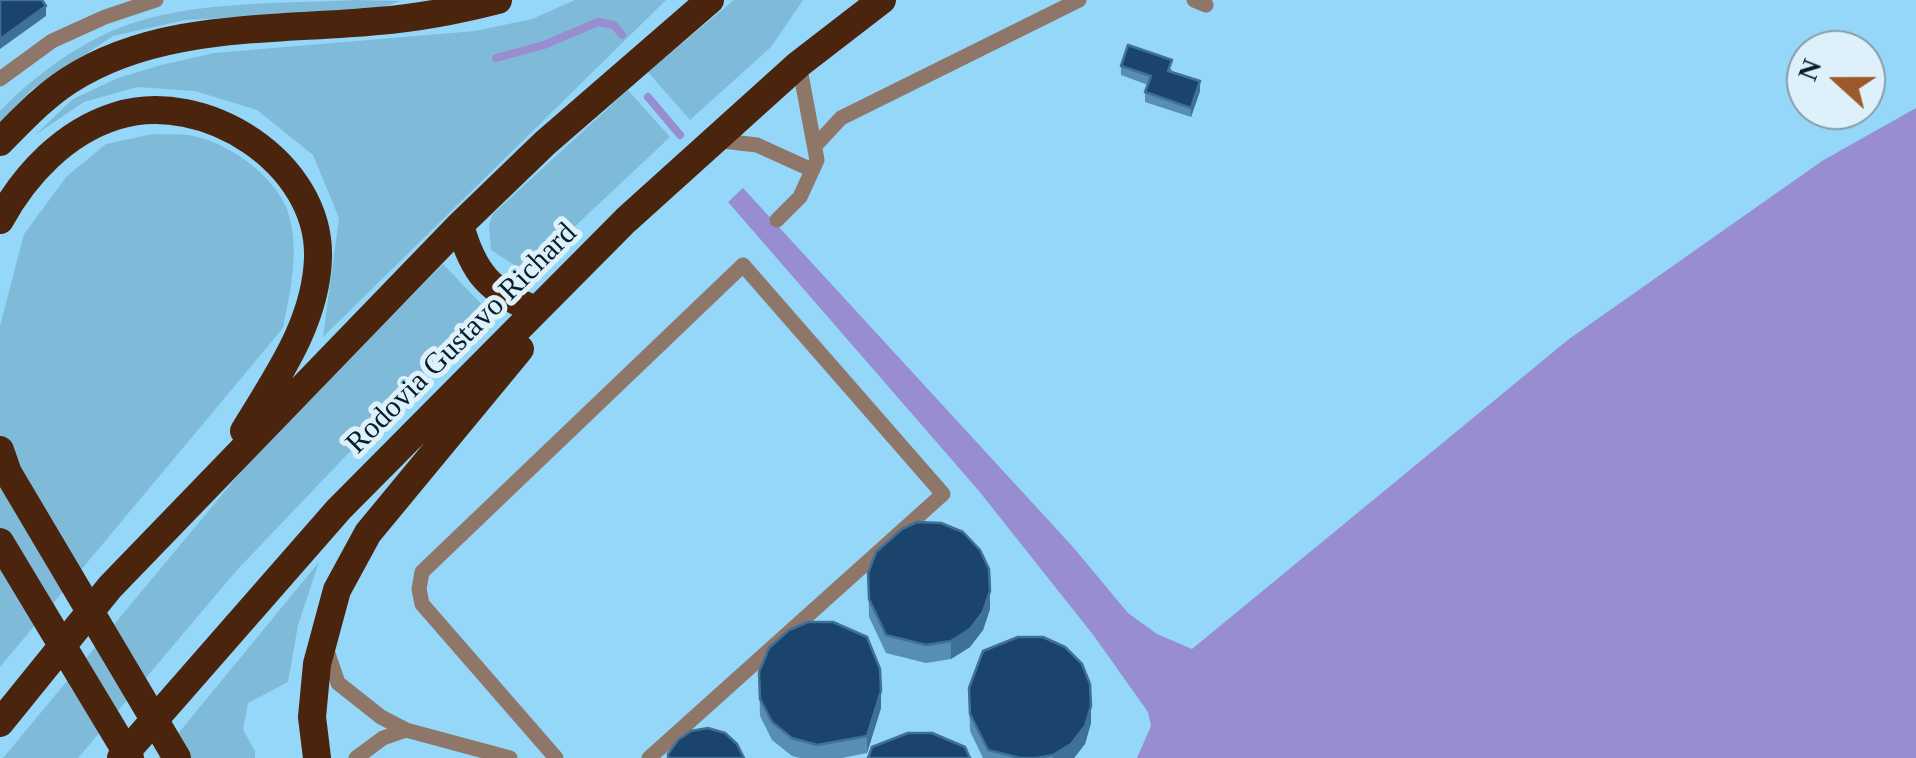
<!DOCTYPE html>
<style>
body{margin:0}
#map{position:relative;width:1916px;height:758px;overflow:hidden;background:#94d7f9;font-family:"Times New Roman",serif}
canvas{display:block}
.north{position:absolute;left:1786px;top:30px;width:100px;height:100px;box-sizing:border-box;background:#def1fb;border:2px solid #869da8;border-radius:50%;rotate:291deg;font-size:28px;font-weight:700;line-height:40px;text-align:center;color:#031f2b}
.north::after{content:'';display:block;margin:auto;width:35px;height:45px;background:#9d582c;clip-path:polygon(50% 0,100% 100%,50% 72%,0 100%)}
</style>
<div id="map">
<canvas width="1916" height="758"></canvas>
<div class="north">N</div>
</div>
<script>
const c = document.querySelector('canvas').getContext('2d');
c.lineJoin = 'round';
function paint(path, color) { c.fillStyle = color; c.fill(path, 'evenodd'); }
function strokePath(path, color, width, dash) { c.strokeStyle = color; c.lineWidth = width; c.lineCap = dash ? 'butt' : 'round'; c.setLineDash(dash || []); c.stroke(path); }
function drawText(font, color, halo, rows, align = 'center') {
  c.font = font + ' "Times New Roman",serif'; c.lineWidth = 10; c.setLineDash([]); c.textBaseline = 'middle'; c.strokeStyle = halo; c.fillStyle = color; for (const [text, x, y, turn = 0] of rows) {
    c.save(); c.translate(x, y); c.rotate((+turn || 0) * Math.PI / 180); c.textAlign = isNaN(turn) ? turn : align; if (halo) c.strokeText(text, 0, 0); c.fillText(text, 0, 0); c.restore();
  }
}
const green = new Path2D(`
 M355,0L400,1L379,9L185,20L113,36L31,90L0,124V111C29,81 67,52 105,34C176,0 277,4 355,0Z
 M575,0H666L323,337L339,218L313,155L257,110L195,91L137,87L84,102L35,135L73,99L118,78L161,65L214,53L475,31L532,19Z
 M734,0H803L771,47L690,120L648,72Z
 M628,90L670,137L536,263L516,266L491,250L489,225L493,214Z
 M153,134C166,135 180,133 193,136C230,143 282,180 290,219C299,255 290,292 283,328L0,667V326L24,234L67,176L106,144Z
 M443,264L486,309L482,313L237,570L78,758H3L260,449Z
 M319,562L298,625L288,682L248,703L243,730L255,751V758H158Z`);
const water = new Path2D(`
 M1916,108V758H1137L1151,726L1148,712L1094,636L979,491L728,202L743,188L1073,547L1128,613L1157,634L1192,649L1569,339L1822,161Z`);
const stream = new Path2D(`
 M496,58L544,45L598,22L614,25L622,35
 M648,97L680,135`);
const service = new Path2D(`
 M1194,0L1206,5
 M0,79L52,41L105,17L156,0
 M714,140L757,145L812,170
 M815,146L841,118L1079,0
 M777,220L800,197L817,160L799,64
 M325,645L338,683L381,717L406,730L510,758
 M356,758L383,738L406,730
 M556,758L422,604L419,589L422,572L743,265L943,494L649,758`);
const trunk = new Path2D(`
 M0,142C21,121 42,98 68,81C158,22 275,31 378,21C418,18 459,10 498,0
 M0,220C25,174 65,132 116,116C204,88 321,163 318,258C316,323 276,378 244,431
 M460,225C473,273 490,292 536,310
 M0,450L8,473L177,758
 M0,542L130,758
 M0,723L110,587L460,225L545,143L710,0
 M121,758L339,509L626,220L799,64L882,0
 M317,758L312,717L317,664L337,590L368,533L520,349`);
const wall = new Path2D(`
 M1121,66L1172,69L1171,72L1200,91L1191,117L1145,102V92L1148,85L1121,75Z
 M868,573L990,609L983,630L970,647L951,659L926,663L886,653L869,617Z
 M759,672L881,708L867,753L842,758H800L792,756L772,740L760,716Z
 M969,688L1091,723L1085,744L1074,758H983L970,731Z`);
const shadedWall = new Path2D(`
 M46,6V16L0,49V39Z
 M1200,81V91L1191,117V108Z
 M990,591V609L983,630L970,647L951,659V641Z
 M881,691V708L867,753V736Z
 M1091,706V723L1085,744L1074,758H1053V755Z`);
const building = new Path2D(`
 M0,0H42L46,6L0,39Z
 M1128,45L1172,60L1168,71L1200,81L1191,108L1145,92L1151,76L1121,66Z
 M917,522L941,523L963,532L980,550L989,569L990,591L983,612L970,629L951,641L926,645L886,635L869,599L868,573L876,552L902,529Z
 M808,622H833L867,637L880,669L881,691L867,736L817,745L792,738L772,722L760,699L759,672L769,648L789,630Z
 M1018,637H1043L1065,647L1082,664L1090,684L1091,706L1085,726L1071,744L1053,755L1037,758H1020L988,750L970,714L969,688L983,651Z
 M708,728L725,733L737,744L744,758H668V754L678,740L691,731Z
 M908,733H932L965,747L970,758H868L872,747Z`);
const streetNames = [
 ["Rodovia Gustavo Richard",462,339,-45]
];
paint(green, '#7fbbd9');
paint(water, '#978dd0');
strokePath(stream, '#978dd0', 8);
strokePath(service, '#8e7668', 15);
strokePath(trunk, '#4a240c', 28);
paint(wall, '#588eb2');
paint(shadedWall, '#3f7096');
paint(building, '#1b446c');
strokePath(building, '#3f7096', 2.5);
drawText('30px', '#031f2b', '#def1fb', streetNames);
</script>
